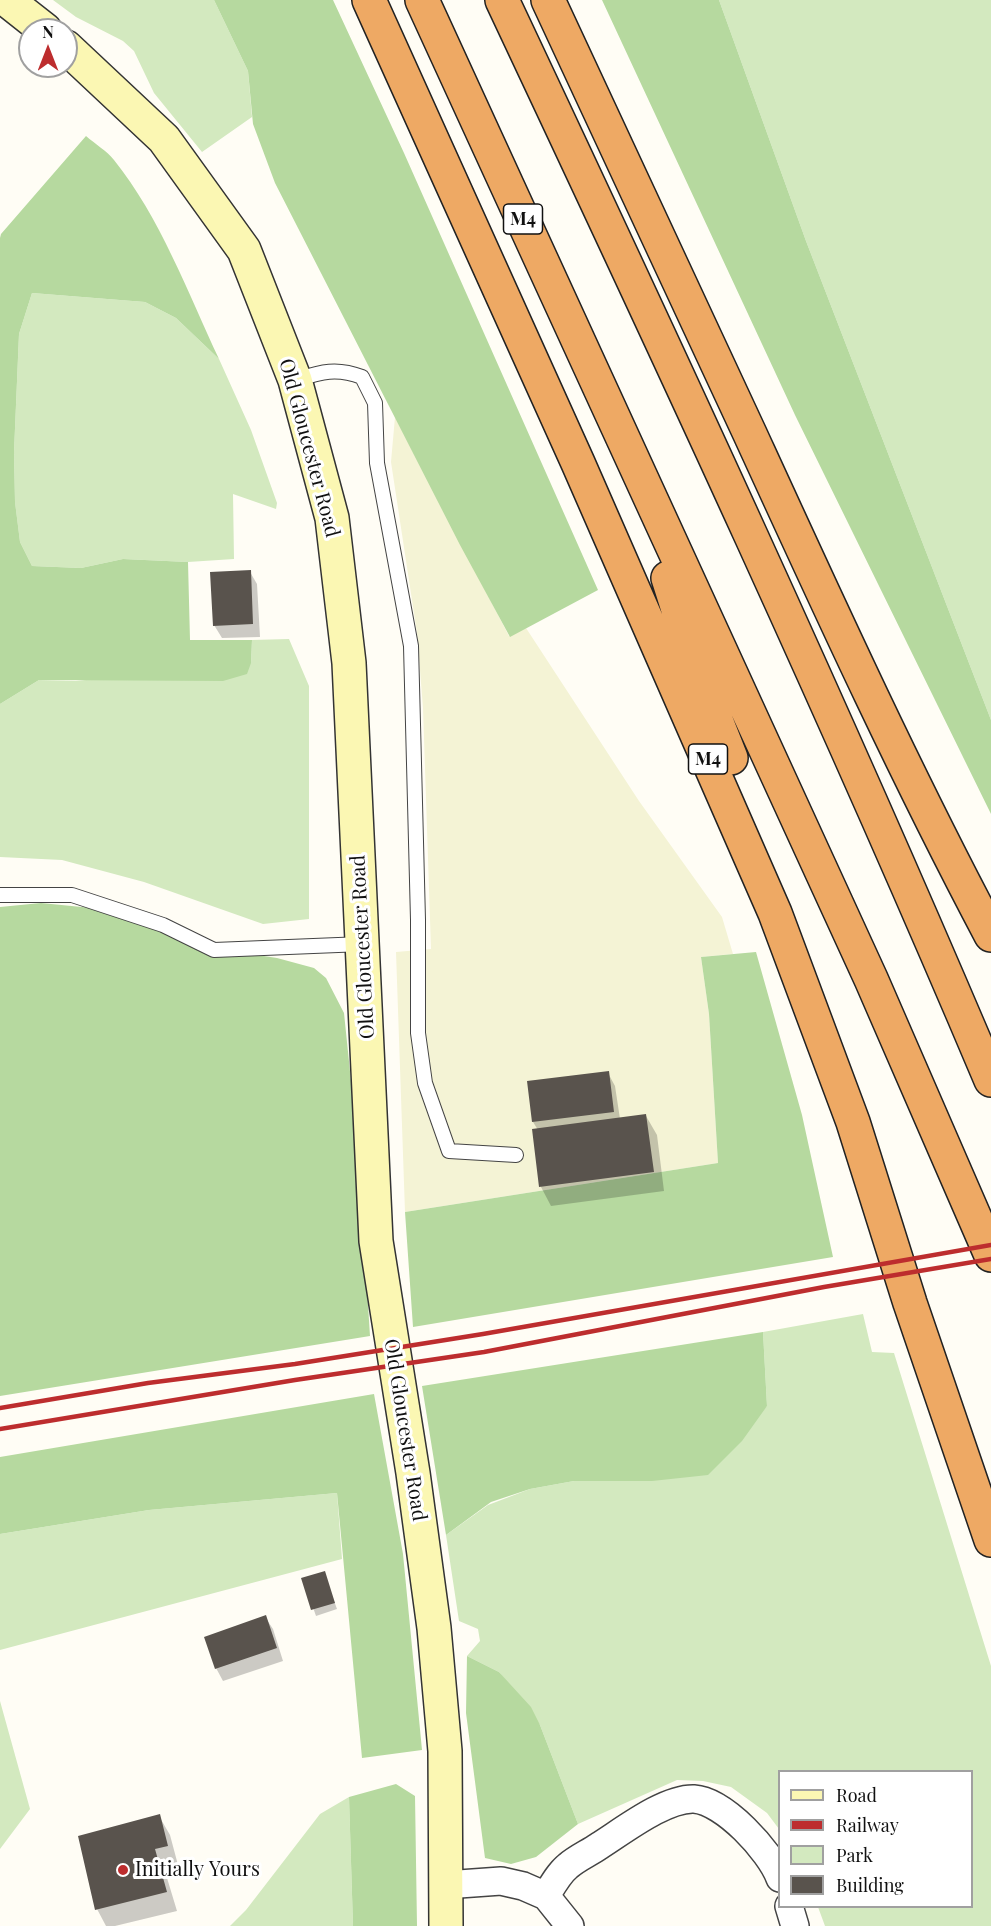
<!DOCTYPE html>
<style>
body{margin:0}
#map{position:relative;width:991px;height:1926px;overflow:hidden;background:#fffdf5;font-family:"Playfair Display",serif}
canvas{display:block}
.legend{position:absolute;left:778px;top:1770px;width:195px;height:138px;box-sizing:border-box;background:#fff;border:2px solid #a0a0a0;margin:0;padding:8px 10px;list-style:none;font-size:18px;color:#111}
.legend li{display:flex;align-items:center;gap:12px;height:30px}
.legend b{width:30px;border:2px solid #a0a0a0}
.north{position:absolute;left:18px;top:18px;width:60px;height:60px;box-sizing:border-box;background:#fff;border:2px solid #a0a0a0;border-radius:50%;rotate:0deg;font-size:16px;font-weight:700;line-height:24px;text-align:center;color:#111}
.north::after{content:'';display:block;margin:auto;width:21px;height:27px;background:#bd2d2e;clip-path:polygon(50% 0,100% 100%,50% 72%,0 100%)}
</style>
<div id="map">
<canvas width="991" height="1926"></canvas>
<ul class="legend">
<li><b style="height:8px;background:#fbf7b3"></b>Road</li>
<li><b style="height:8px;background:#bd2d2e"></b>Railway</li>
<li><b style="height:16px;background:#d3e9bf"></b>Park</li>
<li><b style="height:16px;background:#59534d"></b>Building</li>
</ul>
<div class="north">N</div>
</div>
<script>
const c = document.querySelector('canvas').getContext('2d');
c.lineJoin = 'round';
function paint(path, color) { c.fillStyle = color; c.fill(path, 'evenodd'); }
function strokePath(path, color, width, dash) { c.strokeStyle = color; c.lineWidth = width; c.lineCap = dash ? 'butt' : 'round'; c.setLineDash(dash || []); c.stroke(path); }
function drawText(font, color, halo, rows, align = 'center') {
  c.font = font + ' "Playfair Display",serif'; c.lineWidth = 6; c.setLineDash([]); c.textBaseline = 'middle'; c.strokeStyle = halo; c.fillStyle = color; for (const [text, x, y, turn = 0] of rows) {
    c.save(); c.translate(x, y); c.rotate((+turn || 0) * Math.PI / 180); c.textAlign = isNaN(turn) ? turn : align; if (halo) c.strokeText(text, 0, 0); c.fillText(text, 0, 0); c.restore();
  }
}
const farmland = new Path2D(`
 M395,417L509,636L526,628L639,801L722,917L733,954L701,957L709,1014L718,1163L405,1212L396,952L431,949L423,708L417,633L391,462Z`);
const green = new Path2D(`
 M53,0H214L248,71L252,117L202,152L154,93L134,51L123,41L76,17Z
 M719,0H991V720L806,241Z
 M32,293L145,302L176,318L219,359L251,430L277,503L276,509L233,494L234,559L188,562L123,559L81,568L32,566L20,542L15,502L14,452L19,334Z
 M289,639L309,686V919L263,924L144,882L62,860L0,857V704L39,680L76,681L251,663L252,640Z
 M863,1314L872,1352L894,1353L991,1666V1926H825L818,1907L972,1906V1772H780L779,1829L767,1813L731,1787L703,1781L677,1780L578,1824L540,1725L499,1672L467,1656L480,1641L478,1629L459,1621L446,1535L488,1505L530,1489L574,1481H652L767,1406L763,1332Z
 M337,1493L342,1559L0,1650V1534L149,1510Z
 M0,1701L30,1809L0,1849Z
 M349,1797L353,1926H230L246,1910L320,1814Z`);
const forest = new Path2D(`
 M214,0H333L404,153L598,590L510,637L460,545L275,183L253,124L248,71Z
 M602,0H719L806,241L991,720V814L795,415Z
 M86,136C95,144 107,151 114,160C160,217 188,293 219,359L176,318L145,302L32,293L19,334L14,452L15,502L20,542L32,566L81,568L123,559L188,562L190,640H252L251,663L247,674L223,681L39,680L0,704V238L1,234Z
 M41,903L92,908L151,927L213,955L251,954L277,958L314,968L326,978L344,1013L358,1149L370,1336L0,1396V907Z
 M756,952L802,1115L833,1257L413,1327L405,1212L718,1163L709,1014L701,957Z
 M763,1332L767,1406L742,1441L708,1475L652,1481H574L530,1489L491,1502L446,1535L422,1386Z
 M374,1394L403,1554L422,1750L362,1758L337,1493L149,1510L0,1534V1457Z
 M467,1656L499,1672L531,1707L540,1725L578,1824L536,1857L511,1864L485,1858L466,1713Z
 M396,1784L415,1796L417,1926H353L349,1797Z`);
const shadow = new Path2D(`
 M250,572L257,584L260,637L222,638L214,625Z
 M608,1073L615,1086L620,1119L646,1116L657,1135L664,1191L551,1206L541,1187L533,1130H538L533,1122L528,1082Z
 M324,1573L337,1609L316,1616L303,1579Z
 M265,1617L273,1629L283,1661L223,1681L216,1668Z
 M159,1816L170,1835L178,1865L164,1868L177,1911L115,1926H106L97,1909Z`);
const building = new Path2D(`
 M251,570L253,624L213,626L210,572Z
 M609,1071L614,1112L532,1122L527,1081Z
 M646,1114L654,1172L539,1187L532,1129Z
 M325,1571L335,1603L311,1610L301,1578Z
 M266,1615L277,1648L215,1669L204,1637Z
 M160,1814L168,1846L155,1849L167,1892L95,1910L78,1836Z`);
const service = new Path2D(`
 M295,380C321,372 336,367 362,377L375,403L377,463L411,646L418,920V1033L425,1083L449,1151L516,1155
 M0,895H72L163,925L214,950L363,944`);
const minor = new Path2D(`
 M445,1885L501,1881L523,1886L546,1896L570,1926
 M546,1896C552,1886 559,1873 568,1866C577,1858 589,1853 599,1846C623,1831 665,1798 694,1799C724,1801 770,1851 780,1878
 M789,1906L795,1926`);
const secondary = new Path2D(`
 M7,0L45,30
 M66,47L164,139L244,250L295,380L332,518L349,663L376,1241L413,1473L434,1628L445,1751L446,1926`);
const motorway = new Path2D(`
 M369,0L578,463L775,913L853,1122L910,1303L991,1540
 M422,0L871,979L991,1255
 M502,0C670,357 837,716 991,1080
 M548,0C616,144 683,289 750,434C827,602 904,771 991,935
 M668,578L701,682L731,758`);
const rail = new Path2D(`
 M0,1408L148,1383L295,1364L483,1334L991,1245
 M0,1429L295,1380L484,1352L824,1287L991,1259`);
const markers = [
 [123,1870,6,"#bd2d2e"]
];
const shields = [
 [523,219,39],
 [708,759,39]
];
const shieldNames = [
 ["M4",523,219],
 ["M4",708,759]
];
const streetNames = [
 ["Old Gloucester Road",309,448,75],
 ["Old Gloucester Road",363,947,-93],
 ["Old Gloucester Road",405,1430,81]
];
const poiNames = [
 ["Initially Yours",135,1870]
];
paint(farmland, '#f4f3d5');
paint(green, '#d3e9bf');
paint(forest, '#b6d99f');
paint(shadow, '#0003');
paint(building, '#59534d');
strokePath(service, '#444', 16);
strokePath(minor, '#444', 30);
strokePath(secondary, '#333', 36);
strokePath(motorway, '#222', 36);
strokePath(service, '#fff', 14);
strokePath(minor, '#fff', 27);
strokePath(secondary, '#fbf7b3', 33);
strokePath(motorway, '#eea964', 33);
strokePath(rail, '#bd2d2e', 4.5);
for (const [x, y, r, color] of markers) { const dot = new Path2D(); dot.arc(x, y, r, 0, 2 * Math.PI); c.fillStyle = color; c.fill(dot); strokePath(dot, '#fff', 2); }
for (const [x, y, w] of shields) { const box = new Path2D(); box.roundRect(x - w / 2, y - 15, w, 30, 4.5); c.fillStyle = '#fff'; c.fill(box); strokePath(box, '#111', 1.5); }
drawText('bold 18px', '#111', null, shieldNames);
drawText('20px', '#111', '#fff', streetNames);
drawText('20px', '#111', '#fff', poiNames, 'left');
</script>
